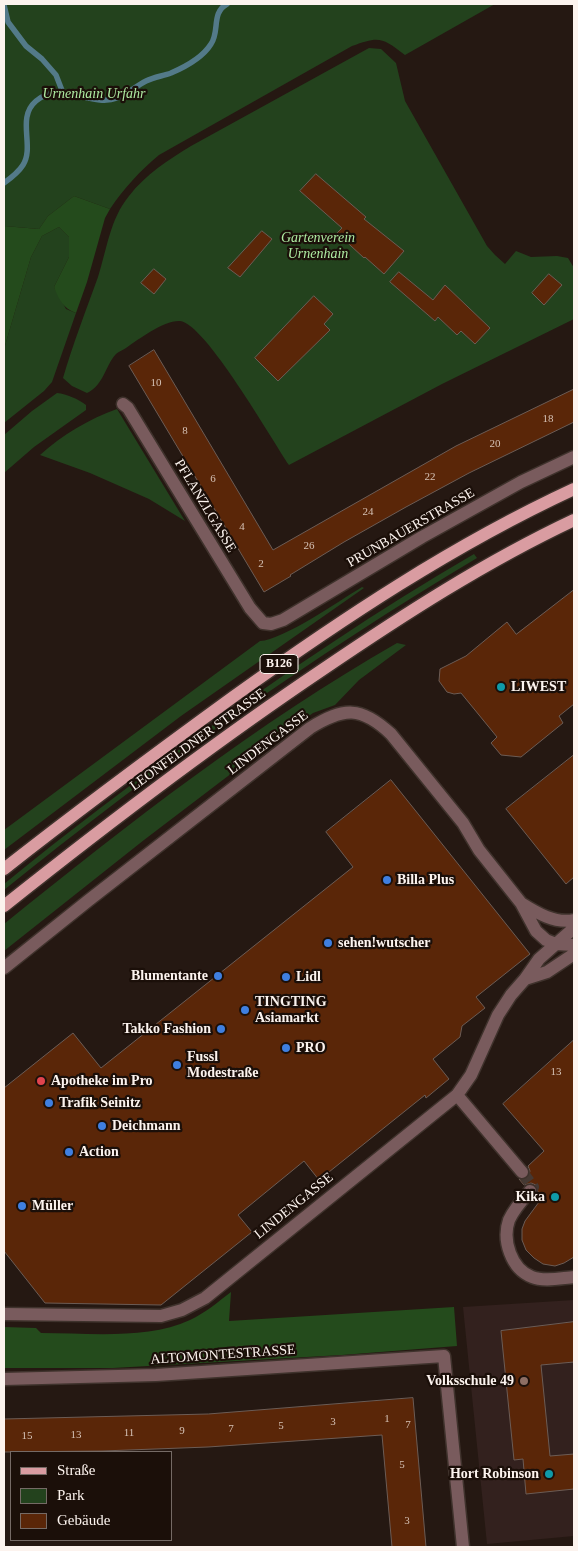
<!DOCTYPE html>
<meta charset="utf-8">
<style>
body{margin:0}
#map{position:relative;width:578px;height:1551px;overflow:hidden;background:#251812;font-family:Georgia,serif}
canvas{display:block}
.frame{position:absolute;inset:0;border:5px solid #fcf3ee;pointer-events:none}
.legend{position:absolute;left:10px;top:1451px;width:162px;height:90px;box-sizing:border-box;background:#1b0f09;border:1px solid #756a65;margin:0;padding:6px 9px;list-style:none;font-size:15px;color:#fcf3ee}
.legend li{display:flex;align-items:center;gap:10px;height:25px}
.legend b{width:25px;border:1px solid #756a65}
</style>
<div id="map">
<canvas width="578" height="1551"></canvas>
<div class="frame"></div>
<ul class="legend">
<li><b style="height:6px;background:#d99ca1"></b>Straße</li>
<li><b style="height:14px;background:#23421d"></b>Park</li>
<li><b style="height:14px;background:#5a2608"></b>Gebäude</li>
</ul>
</div>
<script>
const c = document.querySelector('canvas').getContext('2d');
c.lineJoin = 'round';
function paint(path, color) { c.fillStyle = color; c.fill(path, 'evenodd'); }
function strokePath(path, color, width, dash) { c.strokeStyle = color; c.lineWidth = width; c.lineCap = dash ? 'butt' : 'round'; c.setLineDash(dash || []); c.stroke(path); }
function drawText(font, color, halo, rows, align = 'center') {
  c.font = font + ' Georgia,serif'; c.lineWidth = 4.5; c.setLineDash([]); c.textBaseline = 'middle'; c.strokeStyle = halo; c.fillStyle = color; for (const [text, x, y, turn = 0] of rows) {
    c.save(); c.translate(x, y); c.rotate((+turn || 0) * Math.PI / 180); c.textAlign = isNaN(turn) ? turn : align; if (halo) c.strokeText(text, 0, 0); c.fillText(text, 0, 0); c.restore();
  }
}
const education = new Path2D(`
 M574,1300V1536L487,1544L463,1307Z`);
const green = new Path2D(`
 M4,4H495L405,55C382,37 379,36 352,46L159,155C140,171 124,188 110,209L74,196L48,216L39,229L4,226Z
 M369,48L381,49L396,63L405,101L487,246L495,255L505,264L516,251L531,257L557,256L568,258L574,268V319L442,384L289,465C272,440 205,323 180,321C164,320 139,339 126,348C123,350 118,352 116,354C105,366 104,385 87,393L72,386L63,378C73,344 86,310 98,277C107,249 110,219 129,196C146,174 168,160 191,146Z
 M59,227L69,237V257L54,287L66,309L76,313L52,382L44,391L4,423V349L31,257L42,236Z
 M57,393C67,394 78,399 86,405V410L34,447L4,473V435L32,411Z
 M117,409L185,521L149,499L90,473L40,455C62,435 89,419 117,409Z
 M474,554L477,558C311,657 154,769 4,890V884C67,832 133,783 199,735C288,671 379,609 474,554Z
 M362,587L364,588L181,716L4,850V830L260,641C283,640 339,601 362,587Z
 M397,643L406,645L359,680L335,705L313,713L253,757L144,840L4,951V924C129,823 257,723 397,643Z`);
const forest = new Path2D(`
 M74,196L110,209L105,218L87,282L76,313C63,308 59,300 54,287L69,257V237L59,227L42,236L31,257L4,349V226L39,229L48,216Z
 M231,1292L229,1321L454,1307L457,1346L342,1355L113,1368H4V1327L36,1328L41,1333C88,1333 147,1340 190,1320C205,1313 218,1302 231,1292Z`);
const stream = new Path2D(`
 M4,5L8,22L26,46L42,59L56,75L63,93
 M4,183C11,178 18,173 23,165C35,146 16,118 36,101C60,80 92,108 117,98C128,94 136,86 146,81C154,77 163,76 171,73C185,67 203,57 211,44C220,31 211,13 227,4`);
const building = new Path2D(`
 M316,174L366,217L364,219L404,251L384,274L365,257L364,258L337,233L342,228L300,191Z
 M262,231L272,239L240,277L228,268Z
 M154,269L166,279L154,294L141,283Z
 M399,272L433,300L445,285L490,328L475,344L461,331L457,335L438,317L435,321L390,282Z
 M549,274L562,285L544,305L532,293Z
 M314,296L333,314L324,324L330,330L278,381L255,358Z
 M154,350L273,550L456,446L574,389V422L469,473L406,507L344,542L290,575L291,576L264,592L129,366Z
 M574,590V704L559,716L563,723L521,757L501,755L491,743L497,737L461,693L454,694L447,692L439,681L440,669L466,656L507,622L516,634Z
 M574,755V877L566,884L506,809Z
 M391,780L530,954L476,997L485,1008L462,1026L460,1037L433,1059L449,1079L426,1098L425,1095L319,1180L304,1161L238,1215L252,1232L161,1305L45,1303L4,1251V1088L73,1033L101,1068L353,867L326,832Z
 M574,1040V1257L564,1263L555,1266L543,1264L534,1258L526,1250L522,1240V1229L525,1221L539,1202L535,1197L538,1192L536,1185L531,1183L524,1185L519,1179L524,1180L528,1178L530,1171L528,1166L544,1151L503,1104Z
 M574,1322V1362L541,1365L550,1456L574,1454V1489L526,1494L523,1459L514,1460L501,1331Z
 M413,1398L426,1547H392L382,1435L208,1447L102,1451L4,1452V1419L208,1414Z`);
const minorTunnel = new Path2D(`
 M522,1172L533,1187L530,1191`);
const minor = new Path2D(`
 M123,404L128,408L250,608L263,623L271,624L283,620L422,537L521,482L574,457
 M521,903C537,913 555,924 574,920
 M4,968L89,900L310,728C344,707 361,706 391,734L463,823L479,850L521,903L536,931L546,940L556,944L574,945
 M525,979L547,972L574,954
 M457,1095L522,1172
 M530,1191C522,1200 514,1209 509,1220C502,1240 511,1269 532,1277C544,1282 561,1278 574,1277
 M4,1314L161,1316L182,1310L205,1298L457,1095L471,1075L498,1015L511,995L525,979L539,959L574,928
 M4,1379L156,1375L444,1356L463,1547`);
const major = new Path2D(`
 M4,869C79,810 156,753 233,697C342,619 453,545 574,489
 M4,906C107,824 212,744 322,670C403,615 485,562 574,520`);
const markers = [
 [501,687,5,"#0f9aa8"],
 [387,880,5,"#3f7fe0"],
 [328,943,5,"#3f7fe0"],
 [218,976,5,"#3f7fe0"],
 [286,977,5,"#3f7fe0"],
 [245,1010,5,"#3f7fe0"],
 [221,1029,5,"#3f7fe0"],
 [286,1048,5,"#3f7fe0"],
 [177,1065,5,"#3f7fe0"],
 [41,1081,5,"#e0444e"],
 [49,1103,5,"#3f7fe0"],
 [102,1126,5,"#3f7fe0"],
 [69,1152,5,"#3f7fe0"],
 [555,1197,5,"#0f9aa8"],
 [22,1206,5,"#3f7fe0"],
 [524,1381,5,"#8d6e63"],
 [549,1474,5,"#0f9aa8"]
];
const numberNames = [
 ["10",156,383],
 ["18",548,419],
 ["8",185,431],
 ["20",495,444],
 ["22",430,477],
 ["6",213,479],
 ["24",368,512],
 ["4",242,527],
 ["26",309,546],
 ["2",261,564],
 ["13",556,1072],
 ["1",387,1419],
 ["3",333,1422],
 ["7",408,1425],
 ["5",281,1426],
 ["7",231,1429],
 ["9",182,1431],
 ["11",129,1433],
 ["13",76,1435],
 ["15",27,1436],
 ["5",402,1465],
 ["3",407,1521]
];
const shields = [
 [279,664,38]
];
const shieldNames = [
 ["B126",279,664]
];
const parkNames = [
 ["Urnenhain Urfahr",94,94],
 ["Gartenverein",318,238],
 ["Urnenhain",318,254]
];
const streetNames = [
 ["PFLANZLGASSE",205,506,59],
 ["PRUNBAUERSTRASSE",411,528,-30],
 ["LEONFELDNER STRASSE",198,740,-36],
 ["LINDENGASSE",268,743,-37],
 ["LINDENGASSE",294,1206,-39],
 ["ALTOMONTESTRASSE",223,1355,-4]
];
const poiNames = [
 ["LIWEST",511,687],
 ["Billa Plus",397,880],
 ["sehen!wutscher",338,943],
 ["Blumentante",208,976,"right"],
 ["Lidl",296,977],
 ["TINGTING",255,1002],
 ["Asiamarkt",255,1018],
 ["Takko Fashion",211,1029,"right"],
 ["PRO",296,1048],
 ["Fussl",187,1057],
 ["Modestraße",187,1073],
 ["Apotheke im Pro",51,1081],
 ["Trafik Seinitz",59,1103],
 ["Deichmann",112,1126],
 ["Action",79,1152],
 ["Kika",545,1197,"right"],
 ["Müller",32,1206],
 ["Volksschule 49",514,1381,"right"],
 ["Hort Robinson",539,1474,"right"]
];
paint(education, '#33211e');
paint(green, '#23421d');
paint(forest, '#244b1c');
strokePath(stream, '#537a89', 5.5);
paint(building, '#5a2608');
strokePath(building, '#6c5c55', 1);
strokePath(minorTunnel, '#453933', 12, [12, 6]);
strokePath(minor, '#3f322c', 15);
strokePath(major, '#3f322c', 15);
strokePath(minor, '#795b5d', 12);
strokePath(major, '#d99ca1', 12);
for (const [x, y, r, color] of markers) { const dot = new Path2D(); dot.arc(x, y, r, 0, 2 * Math.PI); c.fillStyle = color; c.fill(dot); strokePath(dot, '#1b0f09', 2); }
drawText('11px', '#d4c0b4', null, numberNames);
for (const [x, y, w] of shields) { const box = new Path2D(); box.roundRect(x - w / 2, y - 9.5, w, 19, 4); c.fillStyle = '#1b0f09'; c.fill(box); strokePath(box, '#fcf3ee', 1); }
drawText('bold 12px', '#fcf3ee', null, shieldNames);
drawText('italic 14px', '#aeeba2', '#1b0f09', parkNames);
drawText('14px', '#fcf3ee', '#1b0f09', streetNames);
drawText('bold 14px', '#fcf3ee', '#1b0f09', poiNames, 'left');
</script>
